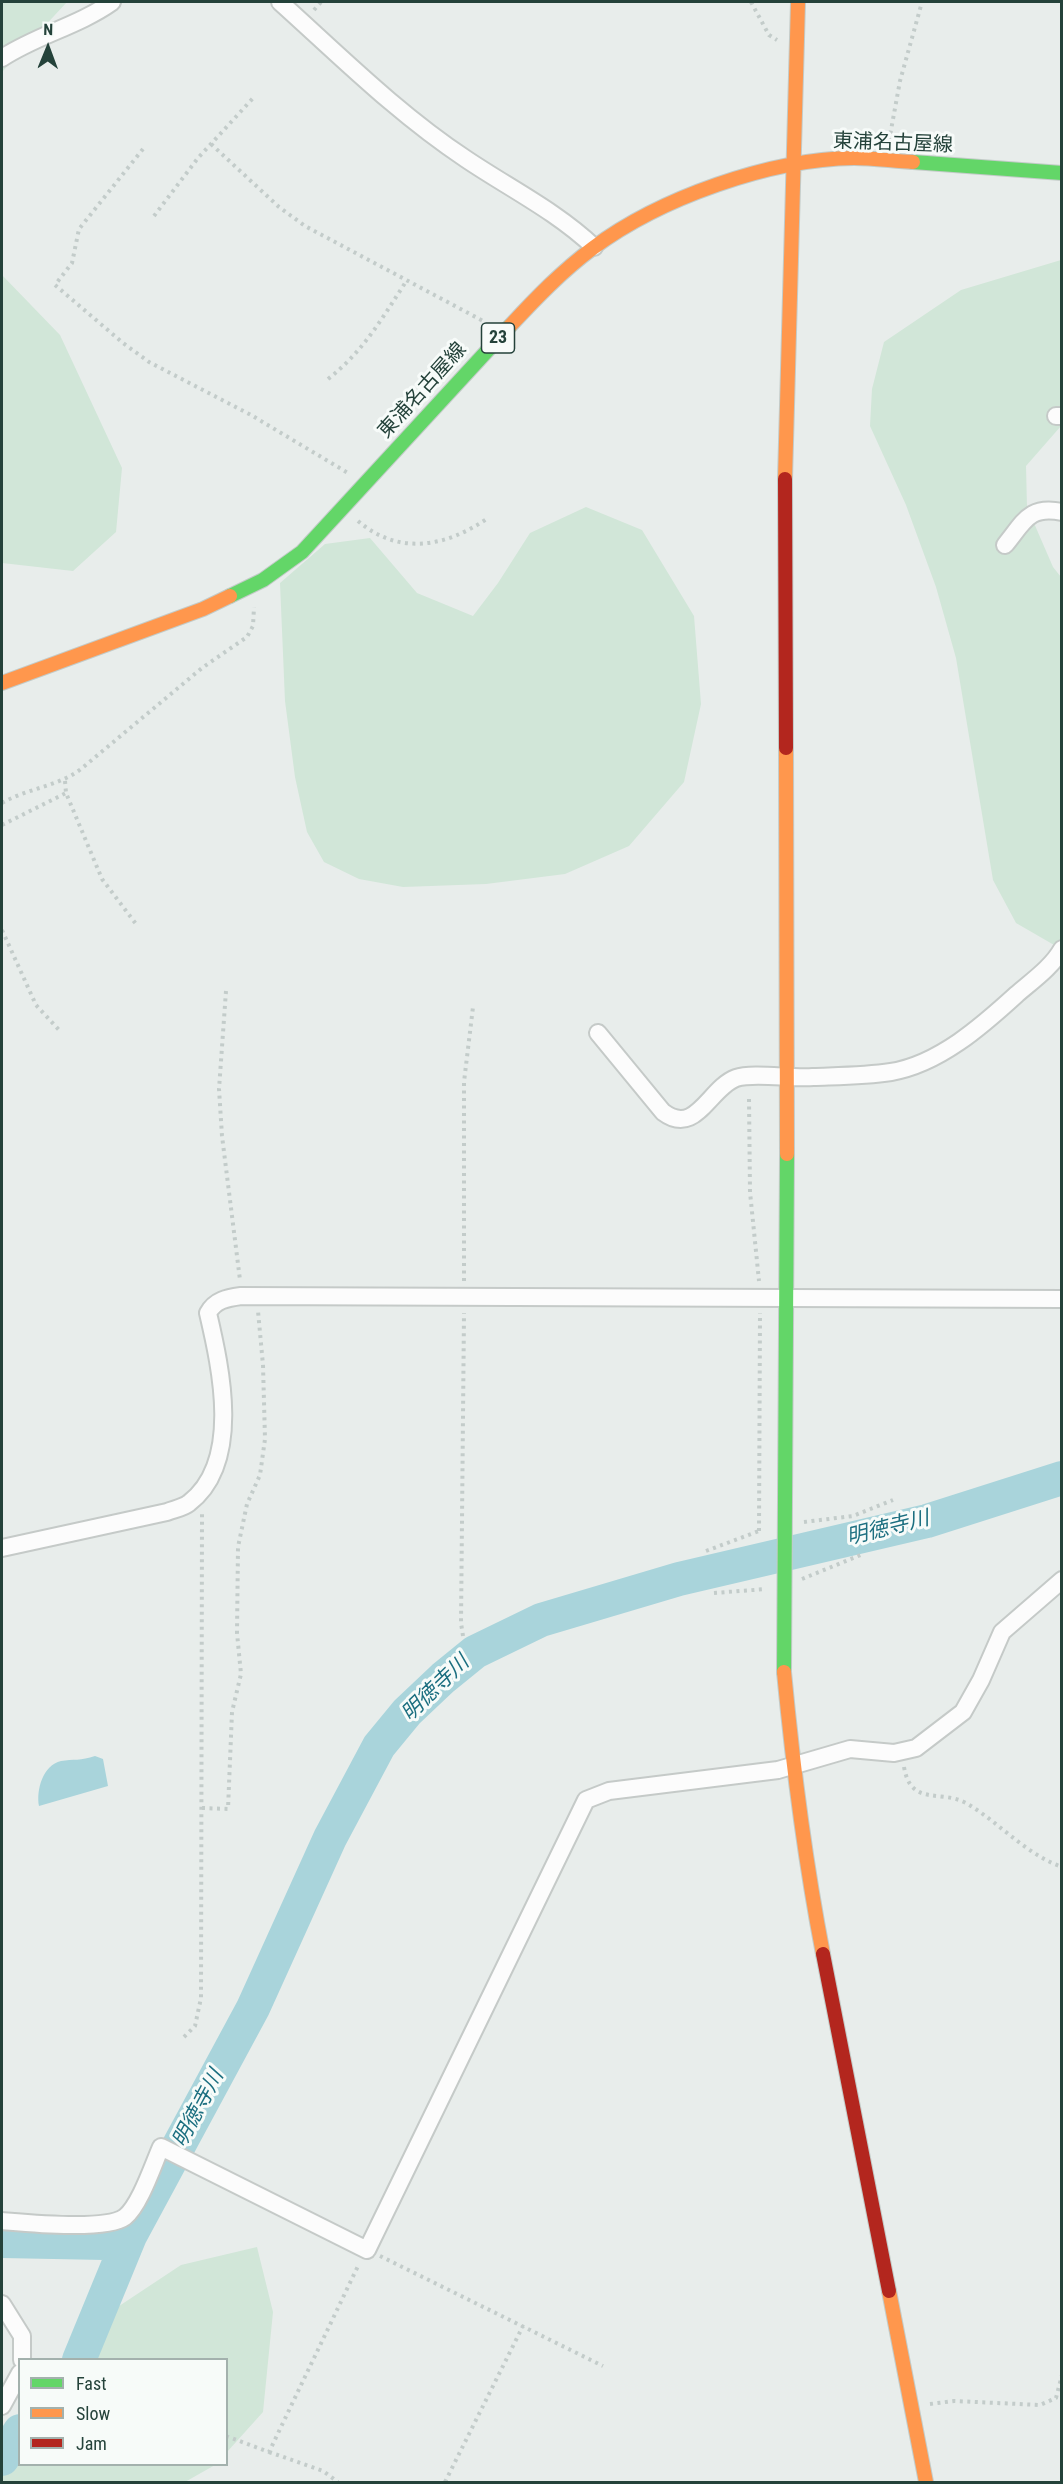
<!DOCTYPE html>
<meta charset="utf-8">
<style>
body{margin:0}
#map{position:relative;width:1063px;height:2484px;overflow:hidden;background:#e8edeb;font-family:"Roboto Condensed",sans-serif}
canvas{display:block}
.frame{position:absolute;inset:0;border:3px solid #24423a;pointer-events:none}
.legend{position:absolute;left:18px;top:2358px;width:210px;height:108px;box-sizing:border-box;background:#f7fbf9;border:2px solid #a3b1ad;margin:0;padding:8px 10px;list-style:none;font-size:18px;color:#24423a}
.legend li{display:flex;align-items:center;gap:12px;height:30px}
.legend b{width:30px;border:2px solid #a3b1ad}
.north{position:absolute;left:18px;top:18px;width:60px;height:60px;-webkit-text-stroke:4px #f7fbf9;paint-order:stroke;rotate:1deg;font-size:16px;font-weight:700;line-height:24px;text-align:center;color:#24423a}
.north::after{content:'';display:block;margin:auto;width:21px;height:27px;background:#24423a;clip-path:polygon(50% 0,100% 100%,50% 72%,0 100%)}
</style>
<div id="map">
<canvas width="1063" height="2484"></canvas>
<div class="frame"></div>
<ul class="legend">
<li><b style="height:8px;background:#63d668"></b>Fast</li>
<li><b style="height:8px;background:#ff974d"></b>Slow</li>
<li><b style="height:8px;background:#b3261e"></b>Jam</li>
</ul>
<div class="north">N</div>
</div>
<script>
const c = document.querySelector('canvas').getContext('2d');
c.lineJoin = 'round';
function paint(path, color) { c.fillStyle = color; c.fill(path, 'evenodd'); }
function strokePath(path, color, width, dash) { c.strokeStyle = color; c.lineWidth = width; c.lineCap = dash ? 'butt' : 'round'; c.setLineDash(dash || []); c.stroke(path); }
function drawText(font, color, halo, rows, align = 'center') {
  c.font = font + ' "Roboto Condensed","Noto Sans JP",sans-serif'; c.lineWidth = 6; c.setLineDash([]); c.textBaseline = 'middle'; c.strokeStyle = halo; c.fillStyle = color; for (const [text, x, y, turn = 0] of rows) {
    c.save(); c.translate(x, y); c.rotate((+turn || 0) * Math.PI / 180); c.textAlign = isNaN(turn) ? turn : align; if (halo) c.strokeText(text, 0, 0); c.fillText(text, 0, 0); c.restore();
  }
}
const green = new Path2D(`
 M2,2H67L2,72Z
 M1061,260V426L1026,466L1027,507L1053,567L1061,577V949L1016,923L993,880L956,658L936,587L906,505L870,426L872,389L884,342L961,290Z
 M2,275L60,335L122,468L116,532L73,571L2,563Z
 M586,507L642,530L694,616L701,704L684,782L629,846L565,874L486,884L403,887L359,879L324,862L307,832L295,777L285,701L280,583L325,544L370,538L417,593L473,616L498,583L530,533Z
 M257,2247L273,2312L263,2412L227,2452L226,2360L65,2359L95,2322L181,2265Z
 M19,2424L20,2464L215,2465L185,2482H2V2462Z`);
const water = new Path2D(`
 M95,1756L103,1759L108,1786L39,1806C36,1790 43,1765 61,1761C73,1759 81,1761 95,1756Z`);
const river = new Path2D(`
 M2,2241L105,2243L130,2236
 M79,2360L130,2236L253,2008L330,1838L379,1746L407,1712L443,1678L475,1652L541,1620L679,1579L927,1521L1062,1478
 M2,2459L20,2431`);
const path = new Path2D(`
 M751,2L769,35L777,40
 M314,10L321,2
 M889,141L900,81L922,2
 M211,144L279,207L305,226L485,322
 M143,149L79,229L72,263L55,285L123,343L149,362L251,415L348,473
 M154,216L198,158L255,96
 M328,379C363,352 383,317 407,280
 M358,521C399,556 446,547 488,518
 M65,781L66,793L102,879L136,924
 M2,803C28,788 57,787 81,769L202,668L247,637L253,626L254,607
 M2,825L66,793
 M2,930L36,1005L59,1030
 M226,991L219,1089L222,1136L240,1280
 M749,1099L750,1192L759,1281
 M464,1281V1082L473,1007
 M804,1522L853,1516L893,1500
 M759,1531L760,1313
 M706,1551L759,1531
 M802,1579L863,1554
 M714,1593L766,1589
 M463,1636L461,1623L464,1313
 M904,1767C911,1807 940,1789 966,1803C999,1822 1025,1854 1062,1867
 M202,1808L228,1809L232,1712L241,1674L237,1633L238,1547L247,1504L260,1475L265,1439L263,1365L258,1311
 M184,2037L195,2026L201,1998L202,1514
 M380,2256L603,2366
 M930,2404L954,2401L1040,2405L1056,2398L1062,2375
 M226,2436L269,2452L359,2264
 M269,2452L323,2471L338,2482
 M445,2482L523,2326`);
const street = new Path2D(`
 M280,2C340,56 398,114 466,159C509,188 556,211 594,247
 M2,58C37,35 78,26 112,2
 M1056,416H1062
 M1005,545C1024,522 1029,505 1062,512
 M598,1033L663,1112C696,1137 709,1088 736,1078C753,1072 792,1079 813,1077C839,1076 865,1076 891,1072C939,1064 982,1026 1017,994C1032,981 1052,967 1062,949
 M2,1548L167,1512C174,1509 183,1508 189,1503C242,1462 221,1369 208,1313C215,1300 227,1298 241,1296L1062,1299
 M2,2221C26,2223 106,2231 125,2217C140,2205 153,2165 161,2147L367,2250L586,1800L609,1791L778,1770L850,1749L894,1753L916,1748L963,1712L981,1680L1002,1632L1062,1580
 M2,2304L22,2336V2360
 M2,2406L20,2373`);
const fast = new Path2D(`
 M913,162L1062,173
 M230,596L263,580L302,552L510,326
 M784,1672L787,1154`);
const slow = new Path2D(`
 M510,326C536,298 562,271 593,248C660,198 770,159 854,158C873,158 893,161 913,162
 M785,479L798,2
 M2,683L203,609L230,596
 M786,748L787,1154
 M784,1672C793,1767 805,1861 823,1954
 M889,2291L926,2482`);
const jam = new Path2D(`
 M785,479L786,748
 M823,1954L889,2291`);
const shields = [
 [498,338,33]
];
const shieldNames = [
 ["23",498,338]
];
const streetNames = [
 ["東浦名古屋線",893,144,2],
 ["東浦名古屋線",423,391,-48]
];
const waterNames = [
 ["明徳寺川",888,1529,-14],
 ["明徳寺川",436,1689,-44],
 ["明徳寺川",199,2109,-62]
];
paint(green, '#d1e6d8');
paint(water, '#a9d4db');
strokePath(river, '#a9d4db', 34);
strokePath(street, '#c5cac8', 20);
strokePath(fast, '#c3cbc8', 16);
strokePath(slow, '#c3cbc8', 16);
strokePath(jam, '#c3cbc8', 16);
strokePath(path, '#c3ccca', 4, [3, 4.5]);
strokePath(street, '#fcfcfc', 16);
strokePath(fast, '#63d668', 14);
strokePath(slow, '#ff974d', 14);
strokePath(jam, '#b3261e', 14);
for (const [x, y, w] of shields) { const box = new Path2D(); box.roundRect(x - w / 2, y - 15, w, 30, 4.5); c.fillStyle = '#f7fbf9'; c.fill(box); strokePath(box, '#24423a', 1.5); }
drawText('bold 18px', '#24423a', null, shieldNames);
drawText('20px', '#24423a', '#f7fbf9', streetNames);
drawText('italic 21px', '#1c6f80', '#f7fbf9', waterNames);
</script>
